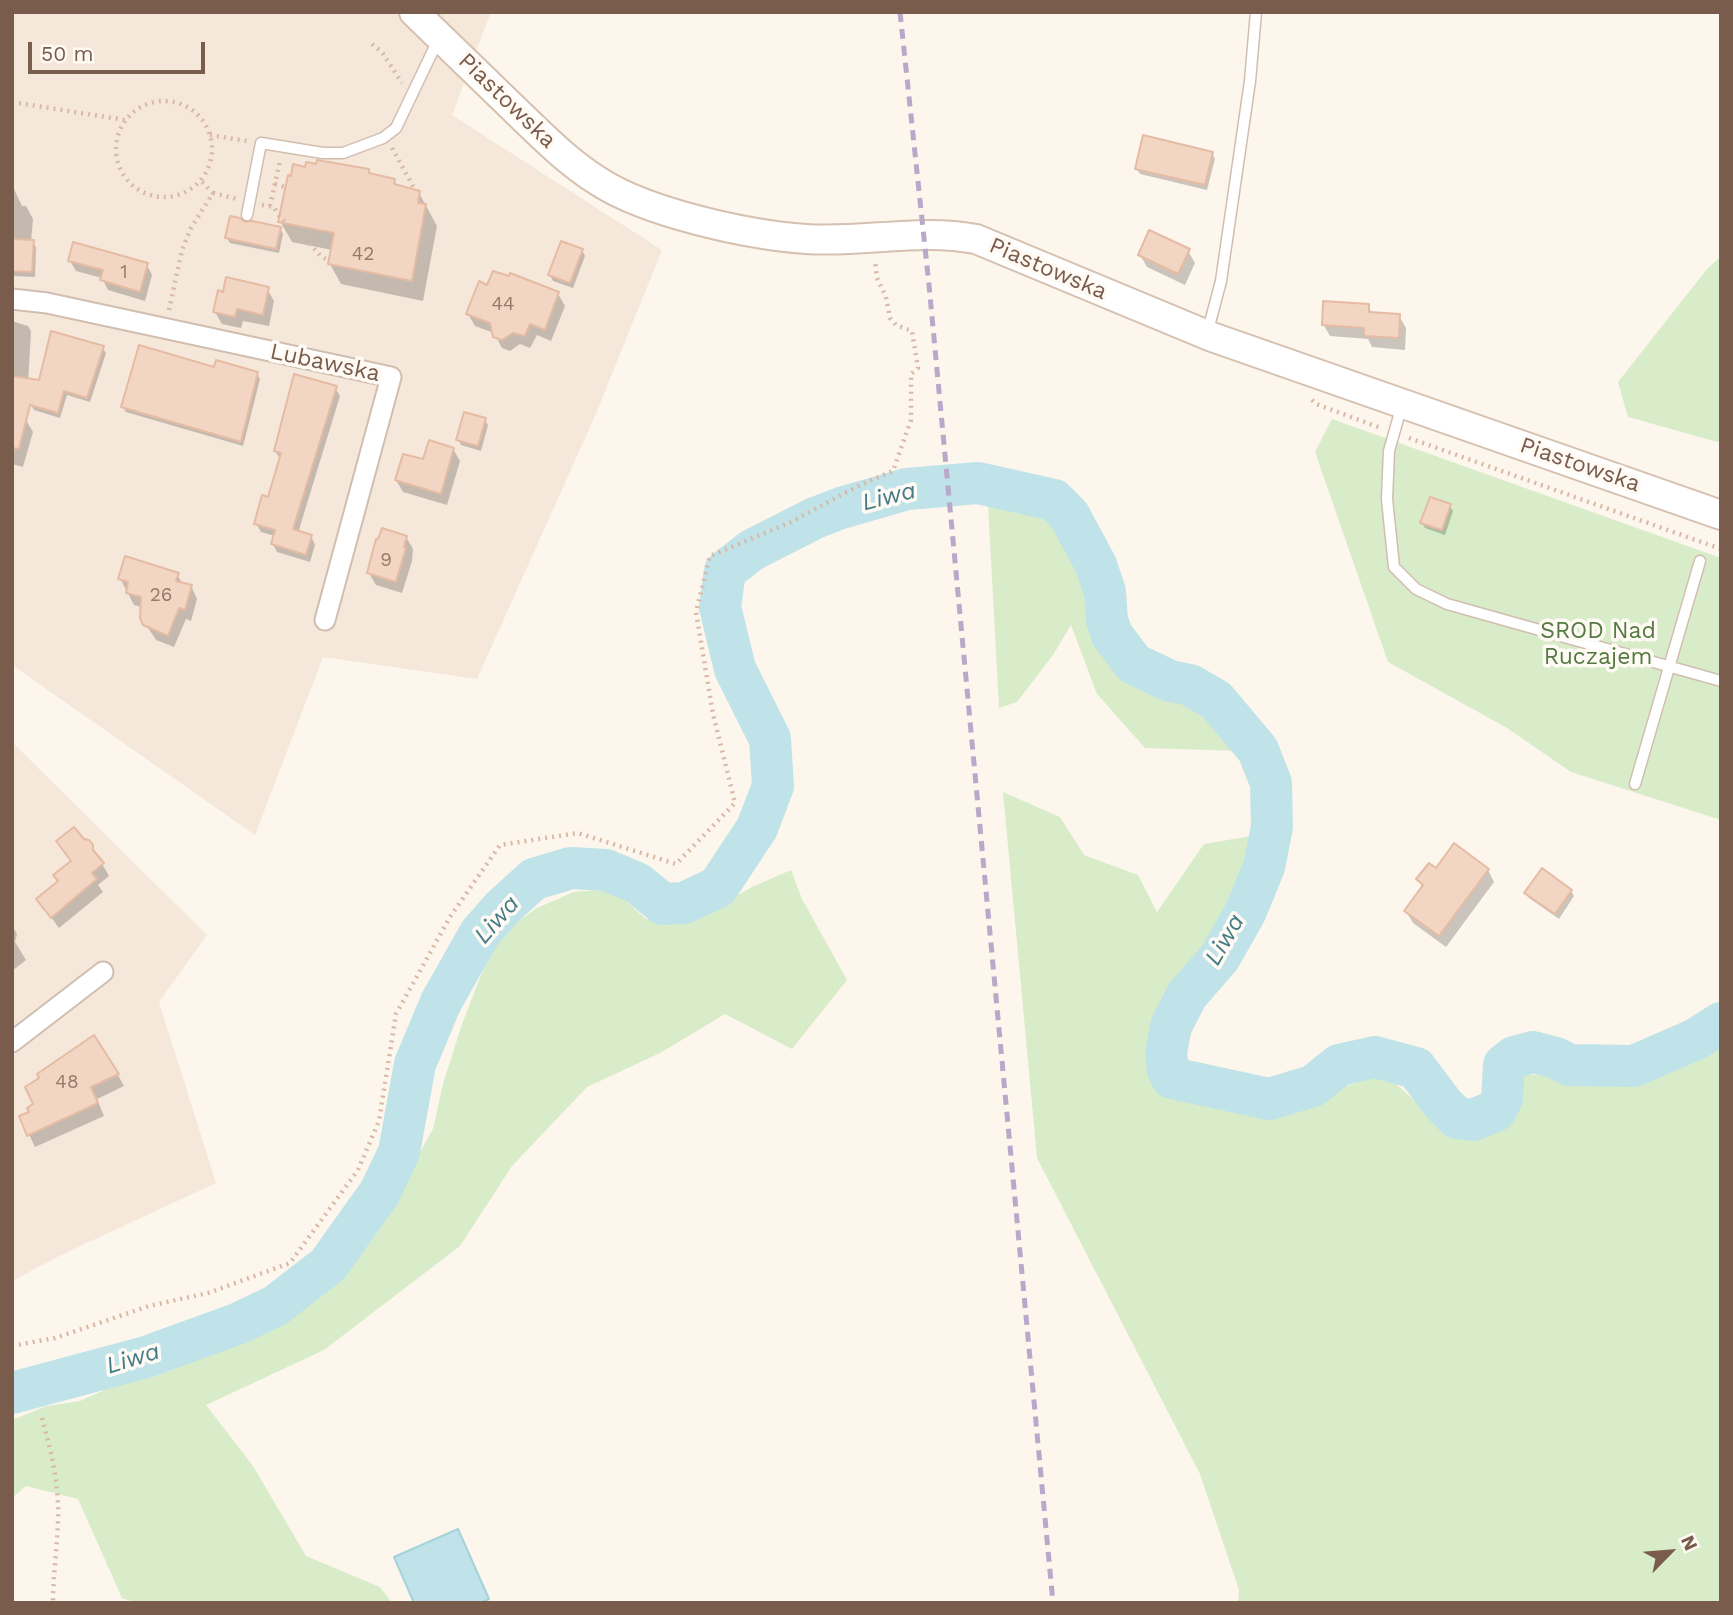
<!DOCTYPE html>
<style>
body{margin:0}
#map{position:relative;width:1733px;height:1615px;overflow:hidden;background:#fdf6ec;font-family:"Work Sans",sans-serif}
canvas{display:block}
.frame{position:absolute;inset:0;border:14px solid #7a5c4d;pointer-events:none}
.north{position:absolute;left:1635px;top:1517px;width:70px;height:70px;-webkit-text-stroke:5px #fffaf3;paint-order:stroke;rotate:65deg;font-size:19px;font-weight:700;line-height:28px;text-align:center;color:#7a5c4d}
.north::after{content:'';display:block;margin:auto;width:24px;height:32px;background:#7a5c4d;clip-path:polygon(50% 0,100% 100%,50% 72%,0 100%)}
.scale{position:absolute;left:28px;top:42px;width:177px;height:32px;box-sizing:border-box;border:4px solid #7a5c4d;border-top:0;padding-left:9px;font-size:21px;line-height:24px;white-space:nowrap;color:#7a5c4d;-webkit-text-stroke:5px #fffaf3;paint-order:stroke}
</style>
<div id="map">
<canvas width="1733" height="1615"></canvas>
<div class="frame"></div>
<div class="north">N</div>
<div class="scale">50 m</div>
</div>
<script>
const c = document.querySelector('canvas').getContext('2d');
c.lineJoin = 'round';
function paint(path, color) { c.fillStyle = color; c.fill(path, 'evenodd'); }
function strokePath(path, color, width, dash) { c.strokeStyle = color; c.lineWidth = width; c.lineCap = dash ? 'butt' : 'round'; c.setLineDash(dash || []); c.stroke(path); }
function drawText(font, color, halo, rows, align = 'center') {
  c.font = font + ' "Work Sans",sans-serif'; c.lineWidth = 7; c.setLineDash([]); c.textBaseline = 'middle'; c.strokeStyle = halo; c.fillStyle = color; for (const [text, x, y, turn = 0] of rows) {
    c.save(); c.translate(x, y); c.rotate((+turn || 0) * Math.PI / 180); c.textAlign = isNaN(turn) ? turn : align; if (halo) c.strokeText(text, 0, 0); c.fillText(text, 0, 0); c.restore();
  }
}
const residential = new Path2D(`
 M12,12H491L452,115L662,250L595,416L477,679L323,657L255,835L12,665Z
 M12,742L207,935L159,1002L216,1183L63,1254L12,1281Z`);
const green = new Path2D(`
 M1721,256V443L1628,417L1618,382L1707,269Z
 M1332,419L1721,558V820L1571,772L1507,728L1388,662L1315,452Z
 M988,503L1044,515L1090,583L1102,643L1142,691L1210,714L1239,751L1145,748L1097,694L1071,625L1053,655L1017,702L999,708Z
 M1003,792L1060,817L1084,855L1138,875L1157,912L1204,844L1257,835L1216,937L1163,998L1153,1069L1170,1095L1271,1109L1385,1074L1453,1135L1508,1122L1516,1074L1544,1075L1640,1085L1721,1039V1603H1238L1239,1590L1200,1474L1037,1158Z
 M791,870L802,899L847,980L792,1049L725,1014L662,1052L587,1087L512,1166L460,1246L324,1350L206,1405L253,1466L306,1556L380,1587L392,1603H137L122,1598L78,1499L26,1486L12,1498V1420L47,1406L80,1401L120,1383L170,1371L211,1353L266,1326L319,1286L363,1244L407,1175L433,1129L443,1084L462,1024L481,975L502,933L537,908L574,892L612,889L646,919H695L752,887Z`);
const water = new Path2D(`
 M458,1529L489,1599L480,1603H414L394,1557Z`);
const shadow = new Path2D(`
 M1212,153L1215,159L1207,190L1140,174L1137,169Z
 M368,170L371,176L394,180L398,187L419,193L437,226L423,301L341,284L330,264L332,250L292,242L280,221Z
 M12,185L22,206H26L33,219L31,242L36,247L35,277L12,276Z
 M244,224L280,228L283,234L279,253L230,243L227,238Z
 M582,250L585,256L573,288L553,281L550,275Z
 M1188,251L1195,263L1185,285L1147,267L1140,255Z
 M70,261L147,265L152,275L145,301L108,290L102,278L76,271Z
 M488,287L558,294L565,306L551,341L537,335L530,348L520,344L510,351L502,348L494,333L475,326L468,314Z
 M267,289L274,301L269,326L243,321L241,328L222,324L215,312Z
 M1368,306L1373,314L1399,316L1406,328L1405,350L1372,347L1368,339L1330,336L1323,324Z
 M12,321L28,326L31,331L28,384L12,380Z
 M102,347L106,353L90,402L67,395L60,418L34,410L31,405Z
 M216,370L257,374L260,379L243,446L126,412L123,407Z
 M335,388L340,396L298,533L311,536L315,545L310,562L277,552L273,544L275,536L261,532L256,523L269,499L281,460L275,451Z
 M12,416L26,420L33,432L23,467L12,464Z
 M485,420L488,425L481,451L461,445L458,439Z
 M453,449L460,461L447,505L403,492L396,480Z
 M1450,506L1453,511L1445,535L1425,528L1422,523Z
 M406,537L413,549L412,561L402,593L376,585L369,573Z
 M177,574L183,585L191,586L197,599L191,621L186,619L174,647L156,640L141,617L142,607L134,605L120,578Z
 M83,841L92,846L109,876L98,885L103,892L59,928L38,899L59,883L72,862L58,842Z
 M1437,870H1488L1494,882L1446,947L1413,923L1406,911L1423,888L1418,879Z
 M1571,891L1574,896L1559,919L1529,898L1526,893Z
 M12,925L17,934L15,942L26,960L12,971Z
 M118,1075L124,1086L97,1099L104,1116L35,1147L21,1117Z`);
const river = new Path2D(`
 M12,1393L146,1357L237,1324L275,1306L328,1265L380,1192L399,1152L415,1064L441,1002L480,933L502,908L534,879L571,868L606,870L637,883L663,904L684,903L718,887L757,828L773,786L770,739L735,669L720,607L725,571L752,550L815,518L841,508L907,489L978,483L1054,500L1069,515L1096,565L1105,592L1107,620L1112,635L1134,664L1170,681L1190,685L1216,700L1258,750L1271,783L1272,827L1264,867L1245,913L1220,957L1187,995L1171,1026L1166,1053L1168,1070L1172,1078L1269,1099L1313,1086L1339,1065L1375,1057L1416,1068L1443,1104L1457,1118L1473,1120L1495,1111L1502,1099L1504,1065L1514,1057L1533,1052L1556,1058L1569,1065L1634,1066L1696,1039L1721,1023`);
const building = new Path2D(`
 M1143,135L1213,152L1205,185L1135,169Z
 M317,160L369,169V173L395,179L394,184L420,191L418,203L426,204L412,281L328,264L334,233L278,222L288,175L291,176L293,164L305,167L306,162L316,164Z
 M230,216L240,218L245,222L252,221L281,227L276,249L225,238Z
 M1149,230L1190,249L1178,274L1138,255Z
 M12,239L34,240L32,272L12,271Z
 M561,241L583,249L570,283L548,275Z
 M73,242L148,263L140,292L100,280L103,270L68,261Z
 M493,271L509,276L510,273L559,292L545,330L530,324L525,336L513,333L502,340L493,337L490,323L466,314L479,281L487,285Z
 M226,277L269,287L263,315L237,309L235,317L213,312L218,290L223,292Z
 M1323,301L1369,304V312L1400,314L1399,338L1364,336V328L1322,325Z
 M51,331L104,346L87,398L64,391L58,413L30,405L19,449L12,448V376L39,380Z
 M139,345L214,367L216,360L258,372L241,442L121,407Z
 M294,374L337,386L293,529L312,535L306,555L271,544L275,530L254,524L262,495L268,497L281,453L274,451Z
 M464,412L486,418L478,446L456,440Z
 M429,440L454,448L441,494L395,480L403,454L423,459Z
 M1430,497L1451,504L1442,530L1420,523Z
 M382,528L407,536L404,547L406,548L396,582L367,573L376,539H378Z
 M125,556L179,573L176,581L192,585L185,610L179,608L168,636L143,625L140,618L141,597L126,593L128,582L118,579Z
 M74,827L84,839L89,840L93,845V850L104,863L92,873L97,879L51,918L36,899L58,881L53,875L71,861L56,841Z
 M1454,843L1489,869L1439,936L1404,911L1423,885L1416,879L1429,863L1436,868Z
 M1542,868L1572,890L1555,914L1524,893Z
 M94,1035L119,1074L91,1087L98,1103L27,1136L19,1116L29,1112L27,1108L33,1104L25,1087L39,1078L37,1074Z`);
const path = new Path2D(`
 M372,44L382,52L402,83
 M116 149a48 48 0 1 1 96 0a48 48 0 1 1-96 0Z
 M12,102L125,120
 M210,135L247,141
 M392,148L415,190
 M275,184L285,187
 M213,193L237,199
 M262,205L274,207C282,224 298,232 311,245C318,252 319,257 329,260
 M270,206L280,161
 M169,310L182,250L191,228L213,193L200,180
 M1312,400L1316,404L1381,428
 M1409,438L1721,549
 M12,1346L55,1338L149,1306L208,1293L290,1263L358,1170L379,1121L396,1014L450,917L500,845L578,833L676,864L735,803L713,714L696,612L710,556L791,522L862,484L893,471L911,420V374L918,368L912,331L896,325L890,318L886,297L877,278L875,261
 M42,1418C50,1447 57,1475 58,1504C59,1537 53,1570 53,1603`);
const lane = new Path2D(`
 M247,215L261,143L323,153H343L383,138L396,128L438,40
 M1207,334L1221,281L1250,81L1256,12
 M1402,405L1389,451L1387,499L1394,567L1416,589L1447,604L1721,681
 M1635,784L1700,561`);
const street = new Path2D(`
 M12,299L47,303L391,377L325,620
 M12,1042L103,972`);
const secondary = new Path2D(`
 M414,12C446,43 478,74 510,105C538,132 565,160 598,181C647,213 748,235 806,239C863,243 920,228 976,239L1212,337L1721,515`);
const rail = new Path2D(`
 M900,12L929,285L1053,1603`);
const numberNames = [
 ["42",363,254],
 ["1",124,272],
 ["44",503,304],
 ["9",386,560],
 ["26",161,595],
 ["48",67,1082]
];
const streetNames = [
 ["Piastowska",507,101,44],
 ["Piastowska",1048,269,23],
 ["Lubawska",325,363,12],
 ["Piastowska",1580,465,19]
];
const parkNames = [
 ["SROD Nad",1598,631],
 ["Ruczajem",1598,657]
];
const waterNames = [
 ["Liwa",889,497,-14],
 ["Liwa",497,920,-49],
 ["Liwa",1225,940,-60],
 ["Liwa",133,1359,-17]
];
paint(residential, '#f5e8da');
paint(green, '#d8ecc9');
paint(water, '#bfe3e8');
strokePath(water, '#a5d3da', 2);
paint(shadow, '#0003');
strokePath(river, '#bfe3e8', 42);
paint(building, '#f3d5c3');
strokePath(building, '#e6bba3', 2);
strokePath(lane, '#d1beb0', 13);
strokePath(street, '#d1beb0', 23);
strokePath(secondary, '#d6c0b0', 32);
strokePath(path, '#d9b8a5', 4.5, [2, 5]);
strokePath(lane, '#fff', 10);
strokePath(street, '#fff', 19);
strokePath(secondary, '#fff', 28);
strokePath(rail, '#b9a8c9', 5, [10, 7]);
drawText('19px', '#987a6a', null, numberNames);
drawText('23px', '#7a5c4d', '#fffaf3', streetNames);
drawText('23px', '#537a41', '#fffaf3', parkNames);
drawText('italic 24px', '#437c86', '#fffaf3', waterNames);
</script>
